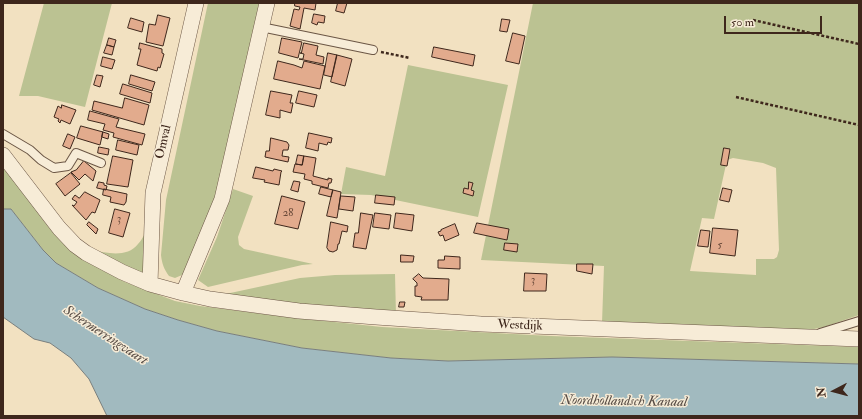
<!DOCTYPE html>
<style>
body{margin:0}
#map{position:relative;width:862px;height:419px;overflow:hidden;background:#f2e1c1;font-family:"IM FELL Double Pica",serif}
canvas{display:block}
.frame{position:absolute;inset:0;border:4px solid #3e271c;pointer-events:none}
.north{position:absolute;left:814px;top:371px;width:40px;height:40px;-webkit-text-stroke:3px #f7ecd7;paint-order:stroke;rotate:264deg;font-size:11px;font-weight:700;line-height:16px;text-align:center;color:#3e271c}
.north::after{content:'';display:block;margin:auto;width:14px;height:18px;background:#3e271c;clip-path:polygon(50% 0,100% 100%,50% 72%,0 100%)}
.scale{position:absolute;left:724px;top:16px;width:98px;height:18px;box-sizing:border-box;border:2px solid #3e271c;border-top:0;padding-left:5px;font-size:12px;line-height:14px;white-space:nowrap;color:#3e271c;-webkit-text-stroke:3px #f7ecd7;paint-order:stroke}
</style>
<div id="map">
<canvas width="862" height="419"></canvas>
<div class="frame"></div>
<div class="north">N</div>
<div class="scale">50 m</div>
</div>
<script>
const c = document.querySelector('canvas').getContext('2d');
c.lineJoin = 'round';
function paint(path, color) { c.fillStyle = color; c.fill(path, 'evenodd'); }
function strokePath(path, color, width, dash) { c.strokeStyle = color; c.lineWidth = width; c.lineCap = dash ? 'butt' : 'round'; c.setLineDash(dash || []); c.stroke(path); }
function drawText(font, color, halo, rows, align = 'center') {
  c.font = font + ' "IM FELL Double Pica",serif'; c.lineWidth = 3; c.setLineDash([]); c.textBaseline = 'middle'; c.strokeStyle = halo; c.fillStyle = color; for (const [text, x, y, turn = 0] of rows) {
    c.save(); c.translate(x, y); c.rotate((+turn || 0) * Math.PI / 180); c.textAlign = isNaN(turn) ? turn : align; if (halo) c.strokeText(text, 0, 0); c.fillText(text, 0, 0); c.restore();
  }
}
const green = new Path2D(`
 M44,3H112L85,107L38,96H19Z
 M208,3H262L217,196L191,263L182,275L175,278L169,276C164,269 162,264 161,255L166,200Z
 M533,3H859V315L824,327L809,330L602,323L604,266L481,260ZM733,158L763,163L776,168L779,250L777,257L774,259H756V275L690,271L702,218L714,219L727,160Z
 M408,65L508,85L478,217L371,195L341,194L346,167L385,176Z
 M3,165L50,229L63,242L101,269L125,282L175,301L200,306L287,317L382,327L551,336L859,347V364L612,357L448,361L391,358L302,348L217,331L178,320L145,309L98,288L56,263L43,250L11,209H3Z
 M233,189L253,196L238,237L239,245L244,249L313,264L302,265L208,287L198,280L217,237Z
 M149,225L146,273L128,269L92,250C107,253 127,258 138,244C143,239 146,231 149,225Z
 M395,274L396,315L221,295L300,278L335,275Z`);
const water = new Path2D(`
 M3,209H11L43,250L56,263L98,288L145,309L178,320L217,331L302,348L391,358L448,361L612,357L859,364V416H107L89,379L71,358L50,343L34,339L3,317Z`);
const building = new Path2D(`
 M295,3H316L315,10L304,8L300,29L290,26L294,9L299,10L300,7L295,6Z
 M338,3H347L344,13L336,11Z
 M314,14L325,16L324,23L318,22L317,25L312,23Z
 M158,15L170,18L163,46L146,42L149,24L155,25Z
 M131,18L144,22L142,32L128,28Z
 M502,19L510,20L507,32L500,31Z
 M513,33L525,36L519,64L506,61Z
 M109,38L116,40L114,47L107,45Z
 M282,38L302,42L298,58L279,53Z
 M140,43L162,49V53L164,54L160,68L158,67L157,71L137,65L141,49H139Z
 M304,43L318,46L316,55L324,57L323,64L299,59H303L304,54L300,53H301Z
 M107,45L114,47L112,55L104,53Z
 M434,47L475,55L473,66L432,57Z
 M328,53L337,55L332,77L324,75Z
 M337,55L352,59L345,86L331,82Z
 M103,57L115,60L112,69L101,66Z
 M278,61L294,65L302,68L304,61L325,66L320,89L274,79Z
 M97,75L103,76L100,87L94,85Z
 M131,75L155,82L152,91L129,84Z
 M123,84L152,93L150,103L120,94Z
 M271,91L292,95L290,103H293L291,113L280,110V118L266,115Z
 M299,91L317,95L314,107L296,103Z
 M125,98L149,105L144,125L92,110L94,101L122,108Z
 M62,105L76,110L70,124L61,120L60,123L58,121L59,119L54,117L58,106L61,108Z
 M90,111L119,119L116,127L145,134L142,145L113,137L114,133L103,130L105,124L88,120Z
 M81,126L103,132L100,145L77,138Z
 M103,132L109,134L108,139L102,137Z
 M309,133L332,138L331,143L328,142L327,145L319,143L318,151L306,148Z
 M68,134L75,137L70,149L63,146Z
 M271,138L287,142L289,145L288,150H283L282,156L289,157L288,162L265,157L266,151H269Z
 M118,140L139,145L137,155L116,150Z
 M99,147L109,149L108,155L98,153Z
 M724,148L730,149L727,166L721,165Z
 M298,155L304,156L302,165L296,164Z
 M113,156L133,160L128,187L107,184Z
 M304,156L316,158L313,176L328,180V178L332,179L331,183H329L328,188L312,184V181L304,179L305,174L293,172L295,164L302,165Z
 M84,161L96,171L93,181L85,174L79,180L71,172L76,170Z
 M256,167L273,171L274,169L282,171L281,172L279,185L264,182L265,180L253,178Z
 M71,173L80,184L65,196L56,184Z
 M294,181L300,182L298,192L291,190Z
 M99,182L104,183V185L107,186L106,190L97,188Z
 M469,182L473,183L471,190L474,191L473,196L463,193L464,188L468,189Z
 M321,187L333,190L331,197L319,194Z
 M723,188L732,190L729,202L720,200Z
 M104,189L127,194L126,202L124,205L110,202L111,197L103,195Z
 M333,190L341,192L337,218L327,216Z
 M85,192L100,200L95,213L92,212L86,220L72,205L74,206L77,202L72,199L75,195L79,198Z
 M376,195L395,197L394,205L375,203Z
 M282,196L305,202L298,229L275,224Z
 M341,196L355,197L353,211L339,209Z
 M115,209L130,213L123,237L109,233Z
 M361,213L373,215L366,249L353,247L355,233H358Z
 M375,213L391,215L389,229L373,227Z
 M396,213L414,215L412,231L394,228Z
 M89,222L98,229L96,234L87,225Z
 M331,222L348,226L347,232L342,231L339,244H338L337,250L333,252L329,251L327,248Z
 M477,223L509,229L507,240L474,233Z
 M455,224L459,235L445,241L443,235L440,236L438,232L441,231V230Z
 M713,228L738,230L735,256L710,253Z
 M701,230L710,231L708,247L698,246Z
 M505,243L518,244L517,252L504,250Z
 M401,255L414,256L413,262H401Z
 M445,256L460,257V269L438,268V260H444Z
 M577,264H593L592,274L577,271Z
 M525,273L547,274L546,291H524Z
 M419,274L423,278L449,279L448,300H421L422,297L415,296V286H417V283L413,279Z
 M400,302H405L404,307H399Z`);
const path = new Path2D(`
 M753,20L859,44
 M381,52L410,58
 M736,97L859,125`);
const service = new Path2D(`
 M261,27L373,50
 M3,134L30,150L41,160L54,168L68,166L76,153L101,163
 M820,333L859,321`);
const minor = new Path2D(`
 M3,155L59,228L75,245L86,253L122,272L150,284L183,293L210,299L299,311L376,317L481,324L859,339
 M150,284L153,193L196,3
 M183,293L222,199L267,3`);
const numberNames = [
 ["28",288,214],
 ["3",119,220],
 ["5",720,246],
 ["3",533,281]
];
const streetNames = [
 ["Omval",164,142,-77],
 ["Westdijk",520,326,2]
];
const waterNames = [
 ["Schermerringvaart",105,336,33],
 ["Noordhollandsch Kanaal",624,402,1]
];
paint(green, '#bbc292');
paint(water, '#a1babf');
strokePath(water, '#797f7e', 1);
paint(building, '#e2ab8d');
strokePath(building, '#3e271c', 1);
strokePath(service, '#6b5645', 10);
strokePath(minor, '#6b5645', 16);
strokePath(path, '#3e271c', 2.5, [3, 2]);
strokePath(service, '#f7ecd7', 8);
strokePath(minor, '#f7ecd7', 15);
drawText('11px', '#674838', null, numberNames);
drawText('13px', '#3e271c', '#f7ecd7', streetNames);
drawText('italic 14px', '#574c45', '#f7ecd7', waterNames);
</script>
